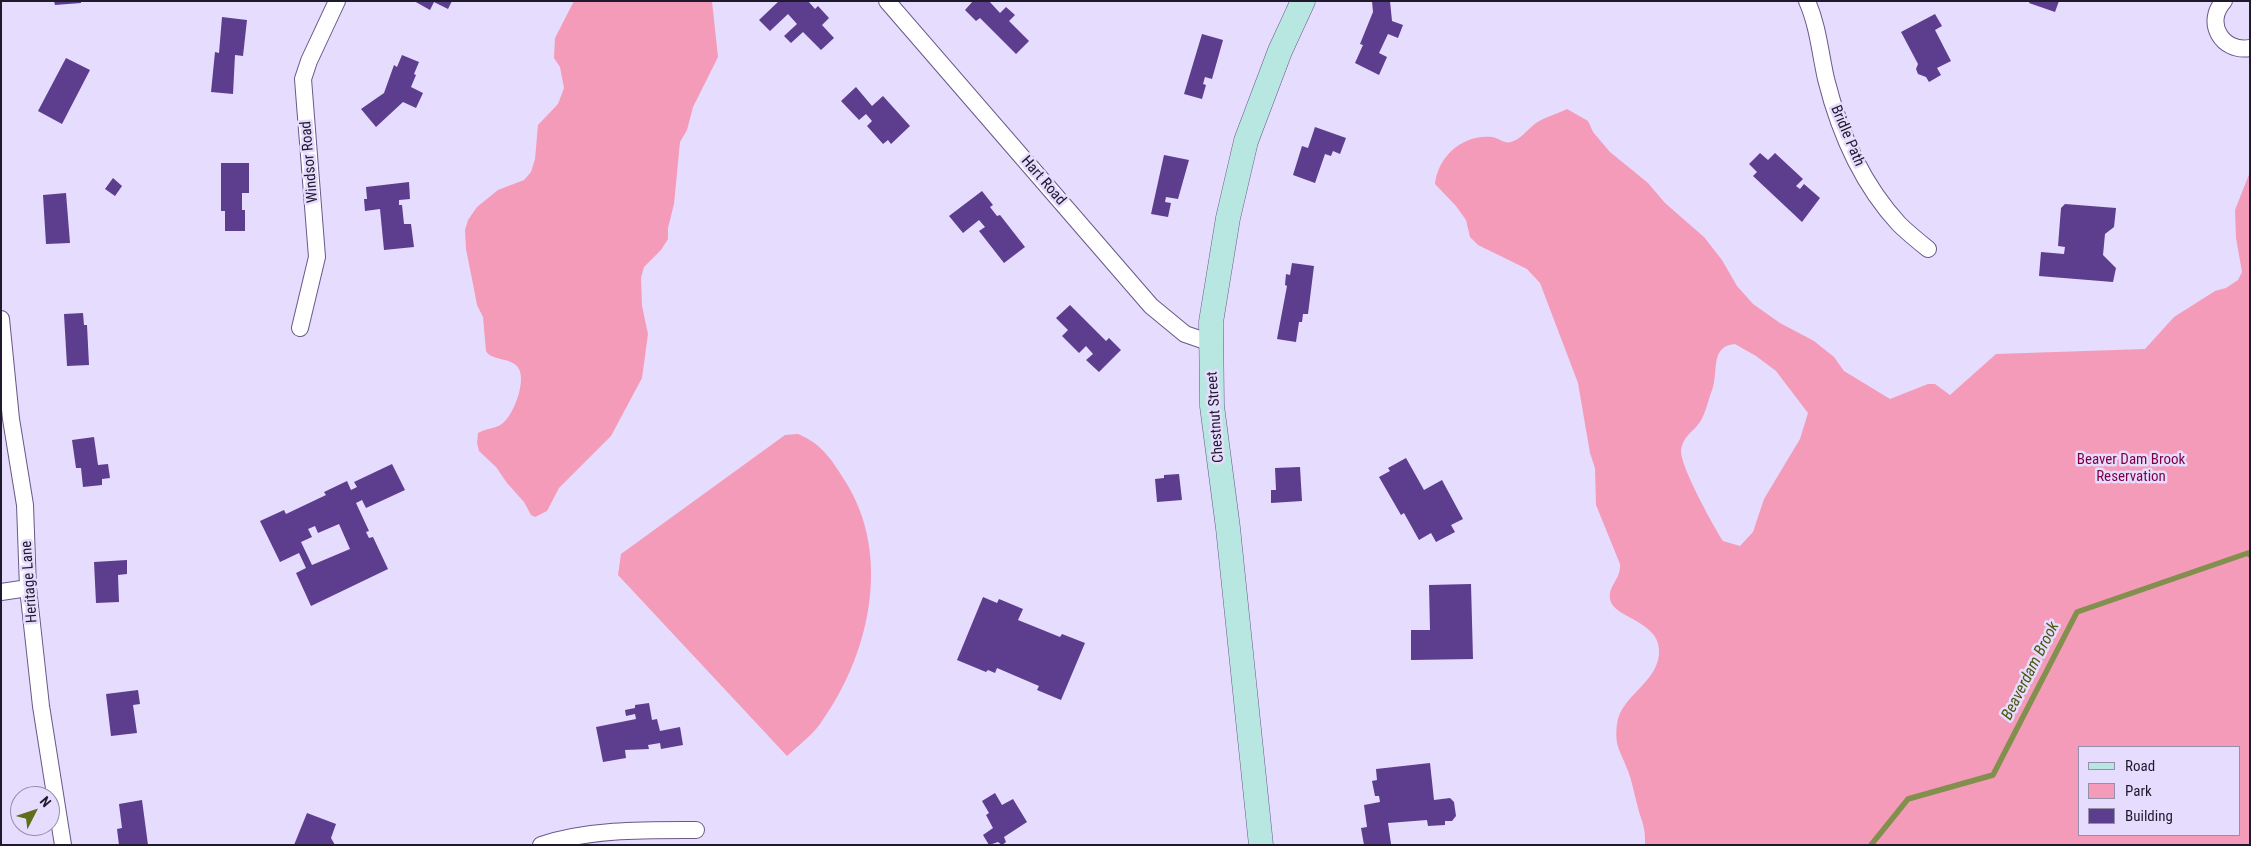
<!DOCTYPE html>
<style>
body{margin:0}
#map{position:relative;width:2251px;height:846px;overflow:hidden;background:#e6dcfe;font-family:"Roboto Condensed",sans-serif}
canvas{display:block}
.frame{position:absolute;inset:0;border:2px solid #1f192d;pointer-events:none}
.legend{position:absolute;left:2078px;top:746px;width:162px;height:90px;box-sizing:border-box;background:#e6dcfe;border:1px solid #968eaa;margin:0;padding:6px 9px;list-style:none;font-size:15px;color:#1f192d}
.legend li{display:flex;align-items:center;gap:10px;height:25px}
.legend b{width:25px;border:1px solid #968eaa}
.north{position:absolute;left:10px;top:786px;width:50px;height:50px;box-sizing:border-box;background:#e6dcfe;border:1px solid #968eaa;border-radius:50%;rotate:49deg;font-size:14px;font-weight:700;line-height:20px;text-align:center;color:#1f192d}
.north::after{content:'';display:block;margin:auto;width:18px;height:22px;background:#5f6e18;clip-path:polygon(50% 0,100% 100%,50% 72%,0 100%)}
</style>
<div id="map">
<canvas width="2251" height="846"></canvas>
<div class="frame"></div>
<ul class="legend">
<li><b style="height:6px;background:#b7e7e0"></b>Road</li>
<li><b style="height:14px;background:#f49bb9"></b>Park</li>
<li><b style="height:14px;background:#5c3d8e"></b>Building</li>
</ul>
<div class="north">N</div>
</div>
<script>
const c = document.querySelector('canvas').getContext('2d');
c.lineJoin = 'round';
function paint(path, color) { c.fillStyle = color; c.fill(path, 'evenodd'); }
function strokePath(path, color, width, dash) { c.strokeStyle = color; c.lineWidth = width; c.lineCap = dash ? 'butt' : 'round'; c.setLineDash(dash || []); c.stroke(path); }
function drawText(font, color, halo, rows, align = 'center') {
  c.font = font + ' "Roboto Condensed",sans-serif'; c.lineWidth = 5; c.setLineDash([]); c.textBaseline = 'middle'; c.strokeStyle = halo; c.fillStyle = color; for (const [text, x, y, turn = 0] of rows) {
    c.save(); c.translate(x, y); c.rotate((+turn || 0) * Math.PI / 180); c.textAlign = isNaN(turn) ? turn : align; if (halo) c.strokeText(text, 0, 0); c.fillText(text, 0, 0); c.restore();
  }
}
const green = new Path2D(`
 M574,1H712L718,57L693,107L687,130L680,142L674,204L668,228V239L661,250L644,267L641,278L642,306L648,334L642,378L611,436L559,488L547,511L535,517L531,515L524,502L507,483L496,467L479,451L477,443L478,433C486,428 496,429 503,423C514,414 528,378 517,366C508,357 492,361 486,351L483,317L477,305L473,284L466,249L465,230L468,220L477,207L498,190L524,180L531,172L535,159L538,125L558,104L564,88L560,67L554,58L555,38Z
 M1567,109L1588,121L1593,132L1610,152L1648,183L1665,203L1704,237L1722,260L1737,286L1753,304L1780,323L1814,341L1834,357L1844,371L1890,399L1928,384H1935L1950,395L1996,354L2145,349L2174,317L2215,291L2226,288L2238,280L2242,272L2236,238L2235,210L2250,172V845H1645C1646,826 1641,821 1637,804C1634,793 1632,781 1628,771C1621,751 1614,747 1617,724C1621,694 1661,682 1659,649C1657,620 1613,618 1610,599C1608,585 1621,580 1620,564L1596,505L1595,468L1590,453L1578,383L1540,283L1527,269L1478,245L1470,237L1466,220L1456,206L1435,184C1438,156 1463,134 1492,137C1499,138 1504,144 1511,142C1520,140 1528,129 1536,123C1545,117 1557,114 1567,109ZM1735,344L1756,356L1776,371L1808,413L1800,439L1764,499L1753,532L1740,546L1723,541C1714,527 1680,466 1681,450C1683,436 1693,432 1700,422C1706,413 1708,400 1712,390C1719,373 1709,346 1735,344ZM2240,747V835H2080V747Z
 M798,434C822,444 832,460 845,481C893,556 869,657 820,724C811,736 798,746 787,756L618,575L621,554L785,435Z`);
const stream = new Path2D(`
 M1871,845L1908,799L1993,775L2077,612L2248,553L2250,555`);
const building = new Path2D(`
 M54,1H81V3L55,5Z
 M414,1H452L448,9L434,2L430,10Z
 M779,1H808L815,9L818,6L829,18L822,25L834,38L821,50L803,32L791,43L784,36L797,24L788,14L770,31L759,20Z
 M973,1H989L1000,13L1006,7L1015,15L1009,21L1029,41L1016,54L980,18L976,21L965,10Z
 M1372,1H1390L1392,21L1403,25L1398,38L1388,34L1379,53L1387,57L1379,75L1355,63L1363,45L1360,44L1373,12Z
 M2030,1H2059L2055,12L2029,3Z
 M1935,14L1942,26L1935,30L1951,61L1937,68L1941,75L1929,82L1926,77L1918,74L1916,69L1918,64L1901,32Z
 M222,17L247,20L243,56L235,55L233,94L211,92L215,52L219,53Z
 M1202,34L1223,40L1212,79L1205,77L1203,84L1206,85L1202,99L1184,94Z
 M402,55L419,62L414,74L416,75L411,87L423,93L416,108L403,102L376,127L361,109L384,93L394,65L397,67Z
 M66,58L90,70L62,124L38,111Z
 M856,87L872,106L883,96L910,126L891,144L888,140L883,144L867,126L872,121L866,114L859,120L841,101Z
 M1315,127L1346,138L1340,154L1333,151L1331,156L1325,154L1315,183L1293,175L1302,146L1308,148Z
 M1760,153L1768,160L1775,153L1803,179L1796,186L1800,189L1804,184L1820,198L1802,222L1753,176L1757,172L1749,164Z
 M1164,155L1189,160L1178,199L1166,197L1165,202L1171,203L1168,217L1151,214Z
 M221,163H249V193H242V210H245V231H225V211H221Z
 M113,178L122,186L115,196L105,189Z
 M409,182L410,199L399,200V205H402L404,224H411L414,247L384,250L380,209L365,211L364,199H367L366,187Z
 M982,191L993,205L990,207L997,216L1000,215L1025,247L1004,263L979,231L985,227L979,220L963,233L949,216Z
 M66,193L70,243L46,244L43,195Z
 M2065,204L2116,208L2114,227L2105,234L2103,255L2116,268L2113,282L2039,276L2041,252L2064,254L2065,247L2058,246L2061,208Z
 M1292,263L1314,266L1308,314H1303L1302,322H1299L1296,342L1277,339L1287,286L1285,285L1286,274L1290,275Z
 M1070,305L1106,341L1109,338L1121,350L1099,372L1086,360L1093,354L1086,346L1079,353L1062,336L1068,330L1056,318Z
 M83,313L84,325H87L89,365L67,366L64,314Z
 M94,437L98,465L108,464L110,478L102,479V485L83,487L81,468H76L72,440Z
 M1406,458L1424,490L1442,480L1463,519L1451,525L1455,532L1436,542L1431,533L1419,540L1404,513L1401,515L1379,477L1390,471L1388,468Z
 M392,464L405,490L366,508L362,500L356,503L369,531L366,532L369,538L373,537L388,569L311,606L296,573L306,568L299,553L280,562L260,521L284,510L286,514L326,495L324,492L347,481L351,490L357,487L354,482ZM339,524L350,549L312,565L301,542L312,537L308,529L315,526L318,533Z
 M1300,467L1302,501L1271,503V490H1276L1275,468Z
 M1179,474L1182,500L1157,502L1155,479L1164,478V475Z
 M127,560V574L118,575L119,602L96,603L94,562Z
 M1471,584L1473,659L1411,660V630H1430L1429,585Z
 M983,597L997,603L999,599L1023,609L1018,620L1060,637L1062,634L1085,643L1061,700L1037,690L1039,686L997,668L995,673L988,670L986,672L957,660Z
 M138,690L140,704L133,705L137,733L111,736L106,694Z
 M649,703L652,720L657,719L660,731L680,727L683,745L661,749L660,743L648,745L649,749L625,750L626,758L603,762L596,727L636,719L635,714L626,716L625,710L635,708V705Z
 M1430,763L1434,800L1450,798L1454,802L1456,816L1452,821H1445V825L1428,826L1427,820L1388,823L1391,844L1364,845L1361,828L1367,827L1364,805L1380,802L1379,796H1375L1372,781L1377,780L1376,769Z
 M995,793L1002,805L1013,799L1027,822L1004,837L1006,842L1002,845L998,842L989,845L983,835L993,828L986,815L989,813L982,801Z
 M142,800L148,845H119L117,829L122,828L119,804Z
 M307,813L336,824L331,838L335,845H294Z`);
const street = new Path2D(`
 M887,1L1151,306L1185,334L1211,343
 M1807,1C1818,26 1820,52 1826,79C1839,131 1862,184 1899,224C1908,233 1918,241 1928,249
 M2224,1C2204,22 2222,53 2250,48
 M1,319L11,419L25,505L28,588L41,706L63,845
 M300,328L317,257L303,79L309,61L337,1
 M1,592L28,588
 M541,845C590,829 645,830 696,830`);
const secondary = new Path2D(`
 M1261,845L1228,528L1212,406L1211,322L1228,218L1246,141L1280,51L1303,1`);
const streetNames = [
 ["Bridle Path",1847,136,67],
 ["Windsor Road",310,162,-95],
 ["Hart Road",1043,181,49],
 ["Chestnut Street",1216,417,-94],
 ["Heritage Lane",30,582,-94]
];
const parkNames = [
 ["Beaver Dam Brook",2131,460],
 ["Reservation",2131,477]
];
const waterNames = [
 ["Beaverdam Brook",2031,671,-63]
];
paint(green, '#f49bb9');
strokePath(stream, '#828f4d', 5.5);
paint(building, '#5c3d8e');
strokePath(street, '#69588a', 18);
strokePath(secondary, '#69588a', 25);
strokePath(street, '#fff', 16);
strokePath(secondary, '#b7e7e0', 24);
drawText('15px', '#1f192d', '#e6dcfe', streetNames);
drawText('15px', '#7f0042', '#e6dcfe', parkNames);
drawText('italic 16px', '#4c580d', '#e6dcfe', waterNames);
</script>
